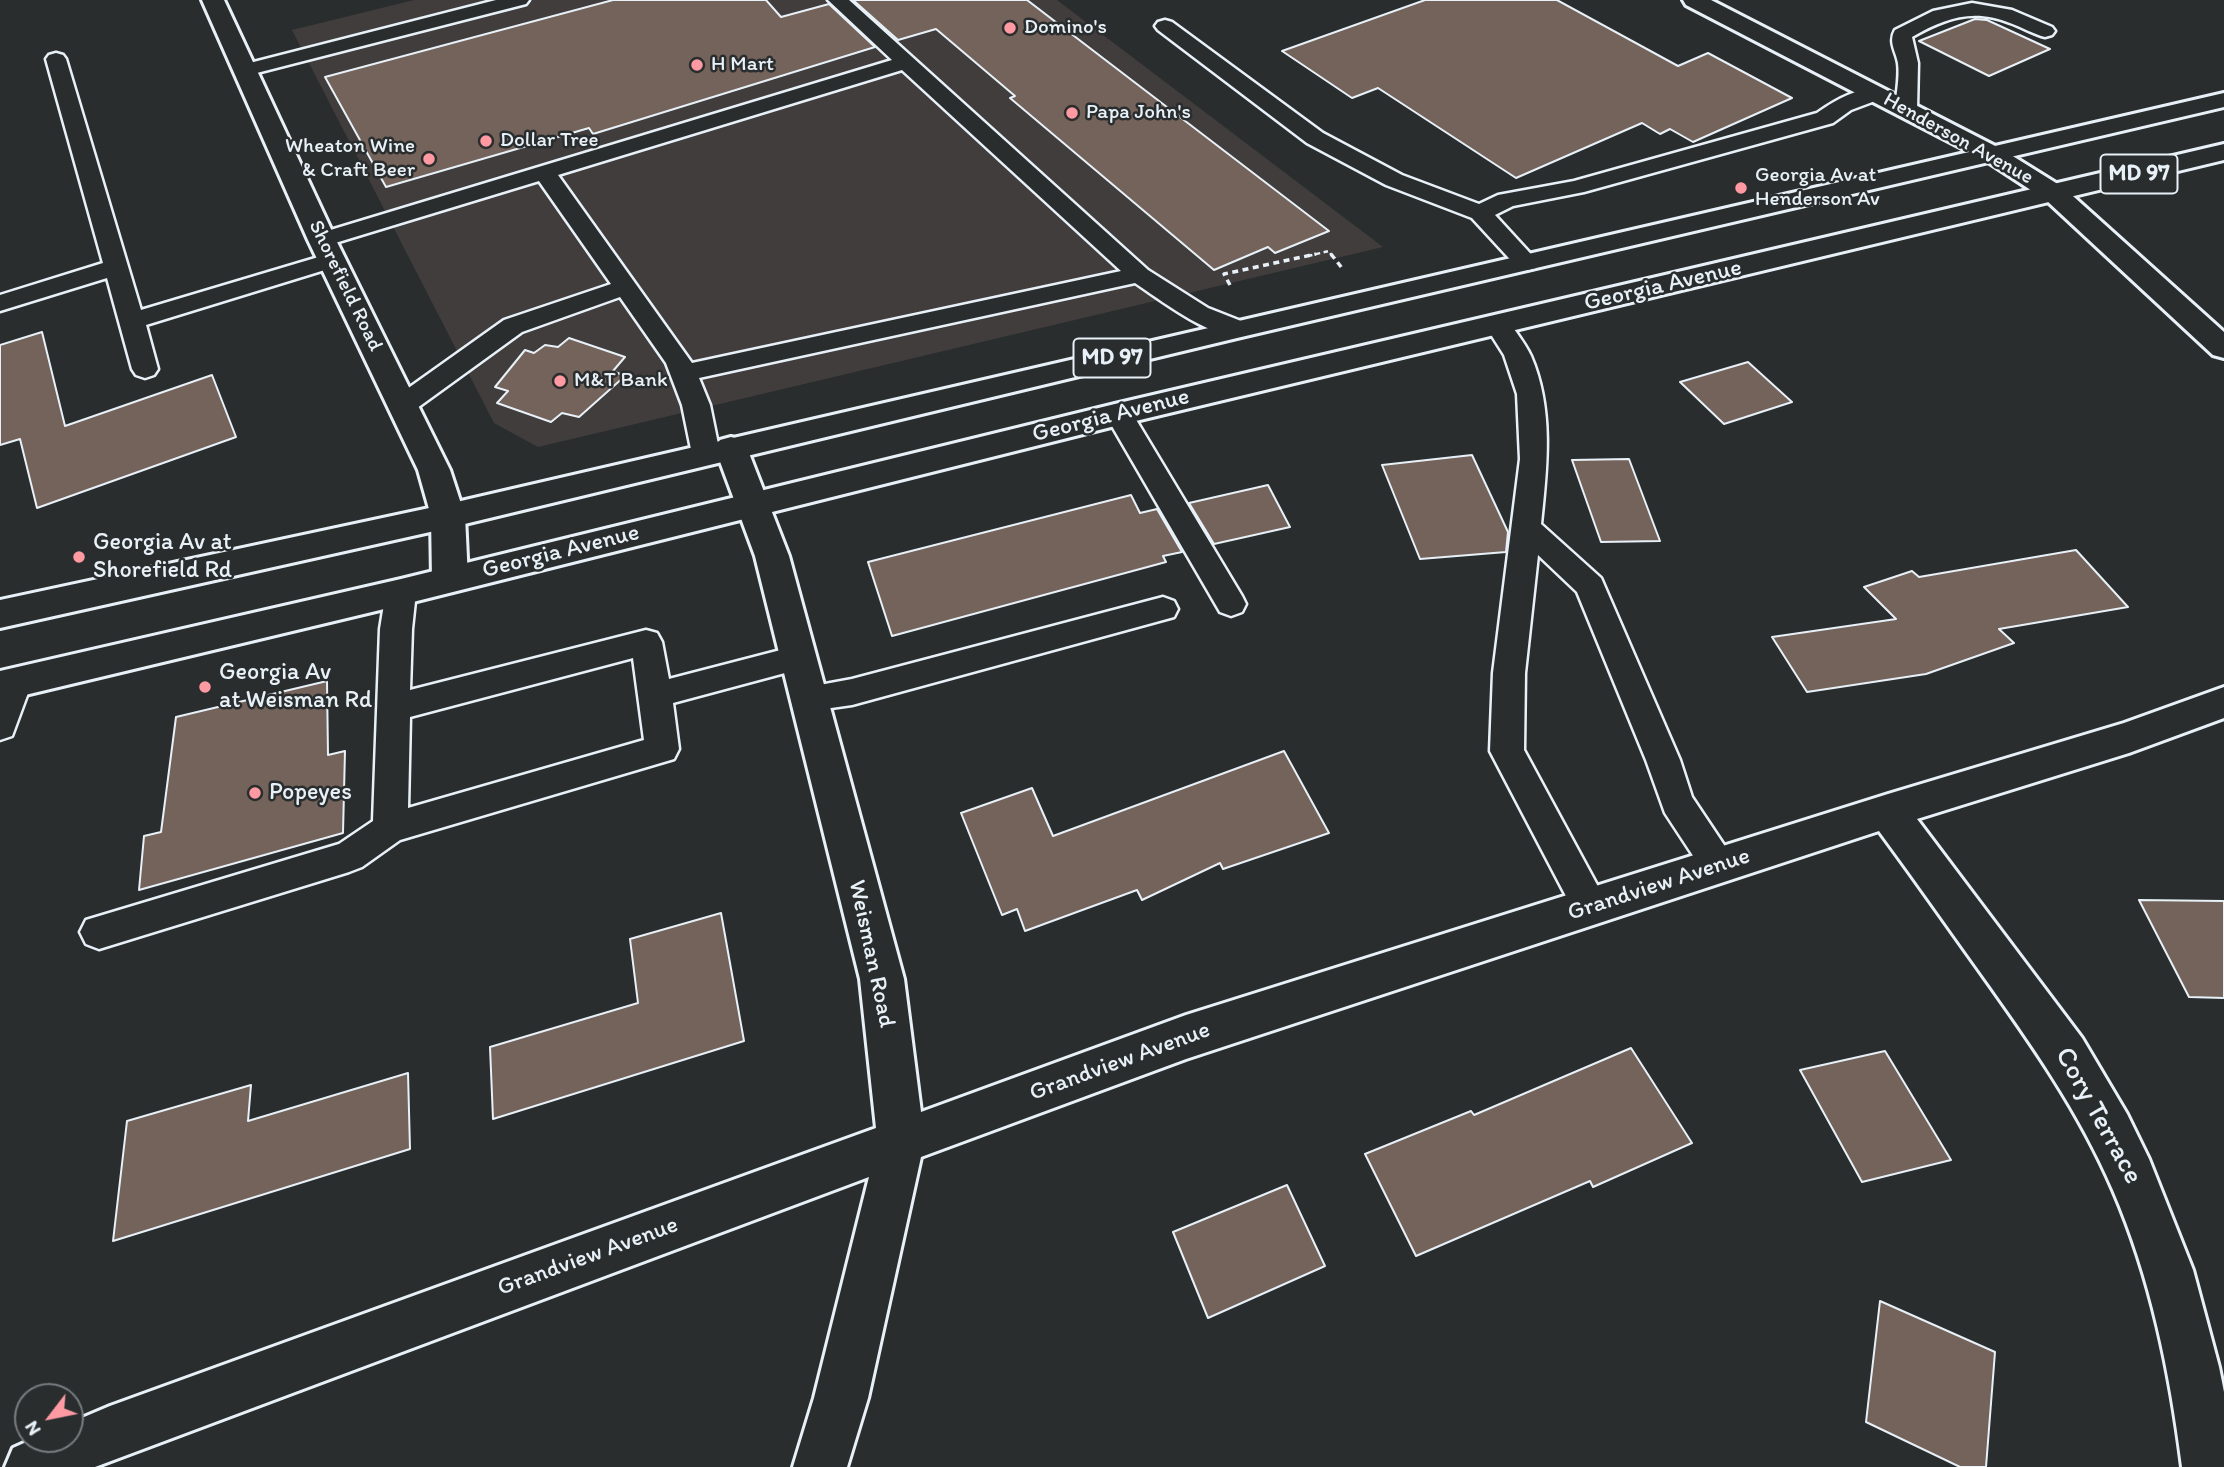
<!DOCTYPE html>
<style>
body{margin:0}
#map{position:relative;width:2224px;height:1467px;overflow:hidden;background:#2a2d2e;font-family:Itim,sans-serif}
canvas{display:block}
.north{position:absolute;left:14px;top:1383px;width:70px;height:70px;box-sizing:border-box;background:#2a2d2e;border:2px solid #767b7f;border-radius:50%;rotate:238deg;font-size:19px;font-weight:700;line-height:28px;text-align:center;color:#e8f1f8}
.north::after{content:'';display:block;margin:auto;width:24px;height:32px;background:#ff9aa2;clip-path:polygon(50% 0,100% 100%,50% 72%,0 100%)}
</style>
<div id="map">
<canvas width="2224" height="1467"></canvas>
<div class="north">N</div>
</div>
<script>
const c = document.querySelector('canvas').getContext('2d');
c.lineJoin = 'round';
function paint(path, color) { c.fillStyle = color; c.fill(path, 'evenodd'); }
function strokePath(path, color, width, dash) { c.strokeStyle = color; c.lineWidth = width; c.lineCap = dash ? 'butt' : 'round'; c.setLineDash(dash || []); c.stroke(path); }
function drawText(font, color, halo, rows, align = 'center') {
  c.font = font + ' Itim,sans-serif'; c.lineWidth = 5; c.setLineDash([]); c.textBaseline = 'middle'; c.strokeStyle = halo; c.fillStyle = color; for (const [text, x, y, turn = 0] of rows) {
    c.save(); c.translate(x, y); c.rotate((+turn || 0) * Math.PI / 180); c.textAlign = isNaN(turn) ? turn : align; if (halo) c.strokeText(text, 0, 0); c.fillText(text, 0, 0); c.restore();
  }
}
const built = new Path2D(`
 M414,0H1057L1383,247L538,447L494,423L292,30Z`);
const building = new Path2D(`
 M613,0H766L781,17L829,4L875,47L593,134L589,128L386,187L325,77Z
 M853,0H1027L1329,231L1275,253L1268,247L1214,270L1010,98L1015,96L936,29L898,40Z
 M1425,0H1557L1678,66L1708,53L1792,98L1693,142L1670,129L1660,134L1642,123L1516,178L1378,88L1352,98L1282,51Z
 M1975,19L1987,20L2050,49L1989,76L1919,41Z
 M42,332L65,426L212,375L236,437L37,508L20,439L0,445V345Z
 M569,338L625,357L613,371L625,376L579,417L562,413L551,422L497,403L508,391L495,387L525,350L534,353L545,345L558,347Z
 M1748,362L1792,402L1724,424L1680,382Z
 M1472,455L1508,532L1506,552L1420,559L1382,465Z
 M1629,459L1660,541L1601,542L1572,460Z
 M1268,485L1290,527L1214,544L1189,503Z
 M1131,495L1140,513L1157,509L1182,552L1163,556L1166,562L892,636L868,562Z
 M2076,550L2128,607L1999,629L2014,643L1926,674L1807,692L1772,637L1896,619L1864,587L1912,571L1919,577Z
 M327,681L328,755L345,751L343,833L139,890L144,836L161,832L176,717Z
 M1284,751L1329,833L1223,869L1220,863L1142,900L1137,890L1025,931L1017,909L1002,915L961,813L1032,788L1053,836Z
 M2139,900L2224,901V998L2189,997Z
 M721,913L744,1041L493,1119L490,1047L638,1003L630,939Z
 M1631,1048L1692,1143L1593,1187L1590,1181L1416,1256L1365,1154L1471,1111L1474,1115Z
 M1885,1051L1951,1160L1862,1182L1800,1070Z
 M408,1073L410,1149L113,1241L127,1121L251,1085L248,1121Z
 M1287,1185L1325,1266L1208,1318L1173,1232Z
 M1880,1301L1995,1352L1986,1467H1960L1866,1422Z`);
const pathFar1 = new Path2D(`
 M1308,256L1329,251L1332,256`);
const path = new Path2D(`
 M1331,254L1342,268
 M1230,285L1224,274L1316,254`);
const lane = new Path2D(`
 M496,0H529L526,4L245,76L238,74L235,70L238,66Z
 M828,0H849L1148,270L1208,308L1246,323L1250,329L1246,335C1215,343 1161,300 1135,283L699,378L710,405L720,454L716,461L706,464L696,461L692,454L682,405L666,363L620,297L522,332L413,411L403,414L393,411L389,405L393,399L504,320L611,284L539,181L322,247L314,245L310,240L314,235L892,60ZM902,70L1121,271L692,363L558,175Z
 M1972,3L2012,10L2052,27L2055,31L2052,35L2045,37C2033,34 2022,27 2010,23C1973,8 1945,18 1912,37L1918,63L1917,110L1914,115H1898L1895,110C1896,95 1900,78 1898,63C1896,51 1888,42 1895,30L1933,11Z
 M1165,20L1172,22L1323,133L1402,175L1479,204L1498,195L1574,181L1817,113C1834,101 1862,84 1883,90L1887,94L1883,98L1851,110L1833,123L1584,192L1513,206L1495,215L1539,263L1536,268L1527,270L1518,268L1472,218L1386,185L1307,143L1158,30L1155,26L1158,22Z
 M56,53L63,55L66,59L141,310L332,253L341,255L344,260L341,265L146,325L158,369L154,375L145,378L136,375L132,369L107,278L0,311V295L103,263L46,59L49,55Z
 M1498,317L1507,319C1515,331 1525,343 1531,356C1554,409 1547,468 1541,524L1601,578L1680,760L1692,797L1738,866L1733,877L1720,882L1707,877L1665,813L1646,760L1577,592L1538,555L1525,673L1524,750L1609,907L1604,919L1591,923L1578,919L1490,751L1493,673L1520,459L1517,394L1504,355L1485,325L1489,319Z
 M1119,405L1129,408L1242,596L1246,604L1242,612L1231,616L1220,612L1105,414L1109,408Z
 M401,580L412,584L416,592L412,629L410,690L646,630L657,633L662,642L669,679L800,645L811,648L816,657L811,666L673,703L679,749L674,759L400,840L362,867L349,872L99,949L86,944L80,932L86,920L339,844L373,821L380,629L386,592L390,584ZM633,658L644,740L408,808L410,717Z
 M1163,597L1174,601L1178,609L1174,617L852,705L810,711L798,707L794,698L798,689L852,679Z
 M16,669L27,673L32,682L12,736L0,740V682L5,673Z`);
const street = new Path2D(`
 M202,0H224L336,240L450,470L465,516L468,579L462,588L450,592L438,588L432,579L431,516L418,470L308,240Z
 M1683,0H1711L2003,150L2064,188L2224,332V358L2213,355L2046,200L1985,160L1686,5Z
 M731,437L742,440L747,448L789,556L904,979L921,1112L1186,1015L1888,794L2124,723L2224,687V718L2129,753L1917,819L2082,1038L2127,1114L2149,1159L2193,1270L2219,1367L2224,1392V1467H2182C2170,1372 2151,1278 2113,1190C2079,1111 2031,1043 1981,973C1947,926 1914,878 1879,831L1186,1059L921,1157L868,1398L847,1467H793L814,1398L869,1177L95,1467H5L13,1448L33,1439H70V1423L110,1406L876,1128L860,979L755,556L715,448L720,440Z`);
const primary = new Path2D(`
 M2224,93V107L1237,338L448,528L0,628V600L448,504Z
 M2224,144V160L1119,425L401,605L0,701V671L401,579L1119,403Z`);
const markers = [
 [1010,28,7,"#ff9aa2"],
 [697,65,7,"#ff9aa2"],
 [1072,113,7,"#ff9aa2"],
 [486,141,7,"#ff9aa2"],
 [429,159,7,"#ff9aa2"],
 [1741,188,7,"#ff9aa2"],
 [560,381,7,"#ff9aa2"],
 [79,557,7,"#ff9aa2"],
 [205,687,7,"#ff9aa2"],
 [255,793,7,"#ff9aa2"]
];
const farPoinames = [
 ["Domino's",1024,28],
 ["H Mart",711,65],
 ["Papa John's",1086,113],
 ["Dollar Tree",500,141],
 ["Wheaton Wine",415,147,"right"],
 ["& Craft Beer",415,171,"right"],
 ["Georgia Av at",1755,176],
 ["Henderson Av",1755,200],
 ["M&T Bank",574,381]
];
const farStreetnames = [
 ["Henderson Avenue",1958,139,29],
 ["Shorefield Road",345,286,64]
];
const shields = [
 [2139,174,77],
 [1112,358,77]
];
const shieldNames = [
 ["MD 97",2139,174],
 ["MD 97",1112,358]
];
const streetNames = [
 ["Georgia Avenue",1663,286,-13],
 ["Georgia Avenue",1111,416,-14],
 ["Georgia Avenue",561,552,-14],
 ["Grandview Avenue",1659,885,-18],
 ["Weisman Road",871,954,78],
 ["Grandview Avenue",1120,1062,-20],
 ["Grandview Avenue",588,1257,-20]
];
const poiNames = [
 ["Georgia Av at",93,543],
 ["Shorefield Rd",93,571],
 ["Georgia Av",219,673],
 ["at Weisman Rd",219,701],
 ["Popeyes",269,793]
];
const nearStreetnames = [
 ["Cory Terrace",2098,1116,61]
];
paint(built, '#403d3c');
paint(building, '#74635b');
strokePath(building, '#e8f1f8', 2);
strokePath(lane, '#e8f1f8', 5);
strokePath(street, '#e8f1f8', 6);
strokePath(primary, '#e8f1f8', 6);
strokePath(pathFar1, '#e8f1f8', 2.5, [4.5, 3.5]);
strokePath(path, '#e8f1f8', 3.5, [6, 4.5]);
paint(lane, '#2a2d2e');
paint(street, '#2a2d2e');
paint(primary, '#2a2d2e');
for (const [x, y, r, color] of markers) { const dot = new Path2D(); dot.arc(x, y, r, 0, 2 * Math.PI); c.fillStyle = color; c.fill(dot); strokePath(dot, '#2a2d2e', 2.5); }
drawText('21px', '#e8f1f8', '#2a2d2e', farPoinames, 'left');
drawText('21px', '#e8f1f8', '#2a2d2e', farStreetnames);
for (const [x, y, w] of shields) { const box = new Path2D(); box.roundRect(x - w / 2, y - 19.5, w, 39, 5); c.fillStyle = '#2a2d2e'; c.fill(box); strokePath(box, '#e8f1f8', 2); }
drawText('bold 23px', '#e8f1f8', null, shieldNames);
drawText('24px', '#e8f1f8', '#2a2d2e', streetNames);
drawText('24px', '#e8f1f8', '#2a2d2e', poiNames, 'left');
drawText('28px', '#e8f1f8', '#2a2d2e', nearStreetnames);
</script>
